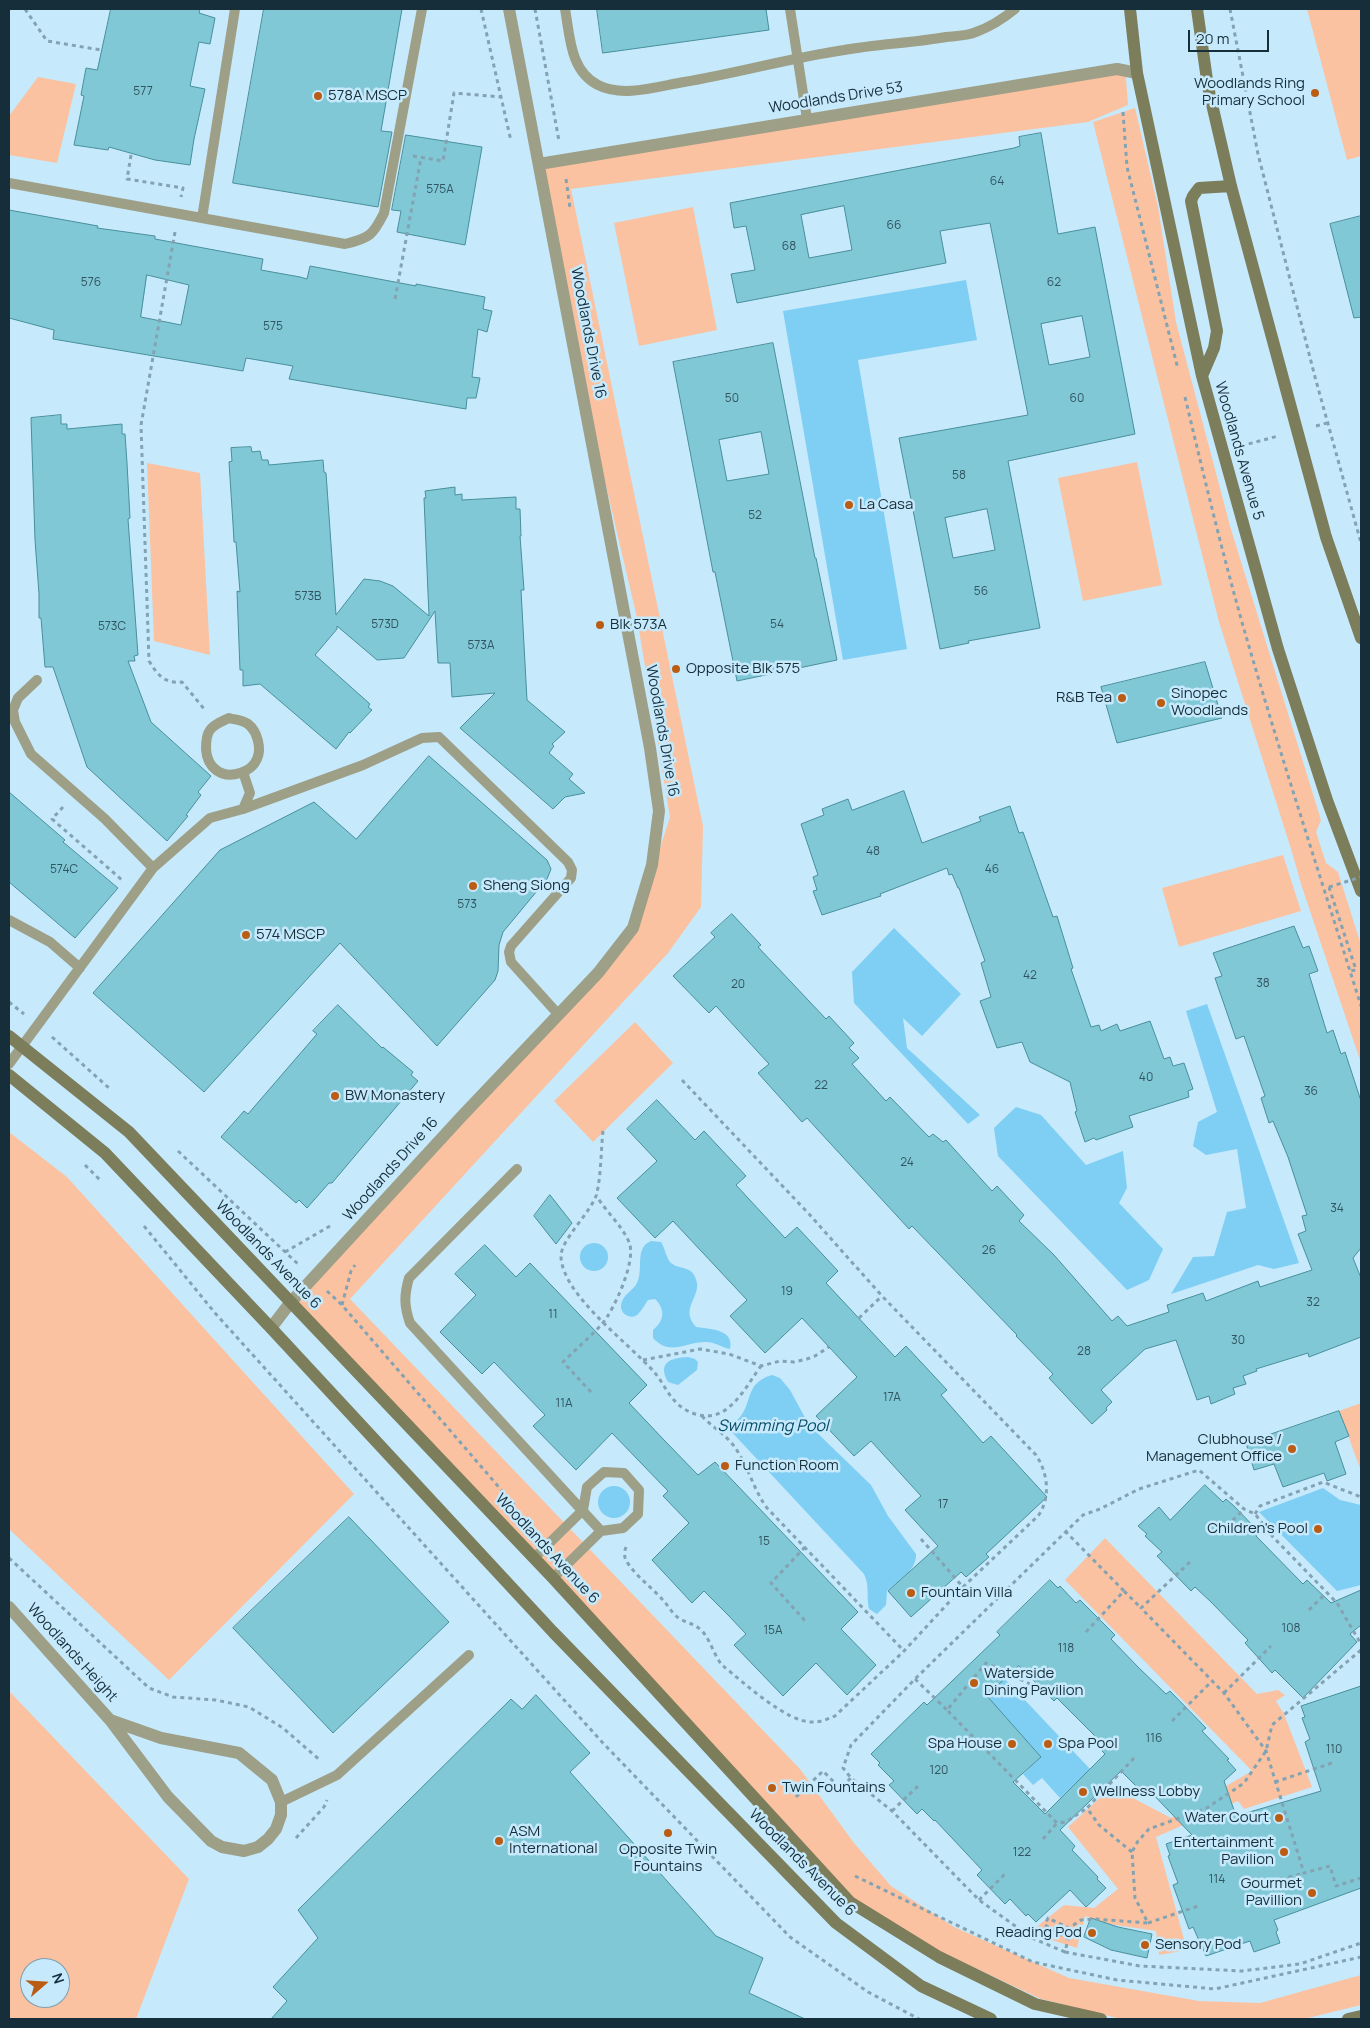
<!DOCTYPE html>
<style>
body{margin:0}
#map{position:relative;width:1370px;height:2028px;overflow:hidden;background:#c6e9fc;font-family:Manrope,sans-serif}
canvas{display:block}
.frame{position:absolute;inset:0;border:10px solid #162e3a;pointer-events:none}
.north{position:absolute;left:20px;top:1958px;width:50px;height:50px;box-sizing:border-box;background:#c6e9fc;border:1px solid #809eae;border-radius:50%;rotate:71deg;font-size:14px;font-weight:700;line-height:20px;text-align:center;color:#162e3a}
.north::after{content:'';display:block;margin:auto;width:18px;height:22px;background:#bb5c14;clip-path:polygon(50% 0,100% 100%,50% 72%,0 100%)}
.scale{position:absolute;left:1188px;top:30px;width:81px;height:22px;box-sizing:border-box;border:2px solid #162e3a;border-top:0;padding-left:6px;font-size:15px;line-height:18px;white-space:nowrap;color:#162e3a;-webkit-text-stroke:4px #c6e9fc;paint-order:stroke}
</style>
<div id="map">
<canvas width="1370" height="2028"></canvas>
<div class="frame"></div>
<div class="north">N</div>
<div class="scale">20 m</div>
</div>
<script>
const c = document.querySelector('canvas').getContext('2d');
c.lineJoin = 'round';
function paint(path, color) { c.fillStyle = color; c.fill(path, 'evenodd'); }
function strokePath(path, color, width, dash) { c.strokeStyle = color; c.lineWidth = width; c.lineCap = dash ? 'butt' : 'round'; c.setLineDash(dash || []); c.stroke(path); }
function drawText(font, color, halo, rows, align = 'center') {
  c.font = font + ' Manrope,sans-serif'; c.lineWidth = 5; c.setLineDash([]); c.textBaseline = 'middle'; c.strokeStyle = halo; c.fillStyle = color; for (const [text, x, y, turn = 0] of rows) {
    c.save(); c.translate(x, y); c.rotate((+turn || 0) * Math.PI / 180); c.textAlign = isNaN(turn) ? turn : align; if (halo) c.strokeText(text, 0, 0); c.fillText(text, 0, 0); c.restore();
  }
}
const green = new Path2D(`
 M1307,9H1361V156L1347,160Z
 M1125,67L1128,105L1088,122L571,189L703,826L701,907L668,953L350,1299L800,1769L854,1843L891,1886L954,1927L1069,1978L1199,2001L1260,2003L1361,1975V2005L1304,2019H1121L1041,1999L930,1947L852,1899L296,1303L634,929L670,817L637,618L587,404L539,164Z
 M38,77L76,84L57,163L9,155V116Z
 M1135,108L1158,207L1176,322L1230,526L1321,820L1316,832L1326,863L1338,872L1361,945V1063L1302,887L1291,849L1219,622L1093,122Z
 M693,207L717,330L639,346L614,223Z
 M1137,462L1162,585L1083,601L1058,478Z
 M147,463L200,473L210,655L154,641Z
 M1283,855L1301,911L1179,947L1162,888Z
 M635,1022L673,1063L593,1142L554,1101Z
 M9,1132L67,1177L354,1494L169,1680L9,1529Z
 M1361,1403V1471L1339,1411Z
 M1105,1538L1257,1694L1278,1690L1285,1695L1276,1701L1284,1714L1312,1787L1244,1809L1238,1801L1156,1837L1187,1950L1159,1955L1156,1931L1109,1924L1085,1916L1077,1948L1029,1933L1064,1905L1094,1908L1118,1889L1068,1827L1112,1787L1171,1818L1252,1771L1065,1580Z
 M9,1691L189,1879L136,2019H9ZM30,1968H60V1998H30Z`);
const water = new Path2D(`
 M966,280L977,340L858,360L907,649L843,660L783,311Z
 M894,928L961,994L922,1036L903,1018L907,1048L980,1115L968,1124L854,1003L852,972Z
 M1207,1004L1299,1263L1274,1269L1258,1265L1171,1294L1193,1257L1214,1256L1227,1212L1246,1208L1237,1149L1206,1155L1193,1146L1198,1122L1217,1112L1186,1011Z
 M1016,1107L1041,1115L1086,1165L1123,1151L1127,1188L1119,1203L1163,1249L1149,1280L1127,1290L998,1156L994,1128Z
 M651,1241L661,1242C665,1248 666,1258 671,1263C681,1271 693,1264 697,1283C699,1299 680,1309 696,1327C709,1329 735,1329 730,1349C721,1347 713,1341 704,1342C683,1343 670,1356 653,1338V1330C664,1321 666,1310 655,1299L648,1300C645,1304 643,1309 639,1313C633,1321 620,1315 621,1305C623,1294 633,1291 637,1283C644,1269 634,1248 651,1241Z
 M580 1257a14 14 0 1 1 28 0a14 14 0 1 1-28 0Z
 M688,1357L695,1359L698,1362L697,1370L678,1385L668,1382C657,1362 671,1358 688,1357Z
 M772,1375L780,1378L790,1390L809,1425L871,1485L888,1516L916,1554C917,1570 898,1581 887,1591L886,1605L877,1614L869,1609C866,1596 870,1586 864,1574L728,1428C732,1424 737,1421 740,1417C753,1401 745,1383 772,1375Z
 M598 1502a16 16 0 1 1 32 0a16 16 0 1 1-32 0Z
 M1323,1488L1340,1500L1361,1505V1585L1337,1591L1259,1512Z
 M1005,1679L1090,1769L1060,1798L1042,1778L1033,1785L1023,1774L1041,1757L1001,1712L967,1714Z`);
const building = new Path2D(`
 M111,9H200L199,13L215,18L210,44L199,42L190,86L205,89L194,139L190,165L155,160L109,147L108,150L74,145L84,96L81,95L86,68L97,70Z
 M264,9H402L381,131L392,132L378,207L233,183Z
 M597,9H766L769,30L603,53Z
 M1041,133L1058,234L1095,227L1135,434L1008,461L1040,628L968,641L969,643L940,649L899,438L1028,415L990,223L940,231L946,263L737,303L731,274L755,270L746,226L734,228L730,203L1014,148L1020,146L1019,137ZM844,206L852,250L809,258L801,215ZM1082,316L1090,357L1049,365L1041,324ZM987,509L995,550L953,558L945,518Z
 M406,135L482,147L465,245L397,232L401,211L392,210Z
 M9,210L98,226L97,228L155,236V239L263,259L261,270L300,277L307,279L310,266L416,286V284L485,297L483,309L492,311L487,332L478,329L472,377L480,378L476,398H467L466,409L289,379L293,366L246,358L243,371L53,339L54,330L9,318ZM147,275L189,285L181,325L141,317Z
 M1361,216V317L1354,318L1330,224Z
 M773,343L815,558H816L837,660L737,681L715,572H713L673,362ZM761,432L769,474L727,481L719,440Z
 M61,415V424H67V429L122,424V434H125L127,463L130,518L128,519L138,655L134,656L135,661H128L151,722L211,776L198,792L201,795L186,815L188,816L167,841L87,767L53,667H45L41,618H39V594L35,540L31,418Z
 M251,447L252,452L260,451L262,460H268L269,465L323,460L324,472L326,473L336,615L364,579L380,581L393,586L429,616L424,498H426L425,491L455,487V495L462,494V500L516,497V509H520L521,536H520L524,590H521L527,700L565,732L552,744L554,746L549,753L573,774L569,779L585,793L565,797L553,809L460,728L495,693L452,697L450,663H438L435,611L404,658L377,660L337,626V629L315,655L370,704L368,707L372,710L350,733L349,732L336,749L260,684L243,686V670H240L237,591L240,592L236,542H234L233,524L229,462L232,461L231,448Z
 M1205,662L1222,718L1117,743L1101,687Z
 M429,756L547,860L551,869L547,879L503,932L499,945L498,971L495,980L437,1046L340,943L204,1092L93,993L220,850L314,802L356,839Z
 M904,791L922,843L981,821L979,817L1010,806L1019,833L1023,832L1053,917L1057,916L1073,968L1071,969L1091,1027L1099,1025L1101,1031L1117,1024L1120,1031L1150,1021L1164,1059L1170,1057L1173,1066L1184,1063L1193,1089L1188,1091L1189,1097L1129,1116L1133,1127L1096,1140L1094,1138L1085,1142L1075,1112L1077,1111L1070,1082L1030,1062L1022,1042L997,1048L980,1001L991,997L981,963L985,961L959,888H958L952,874L949,875L947,868L880,894L881,896L822,915L813,891L817,890L813,877L818,875L801,824L824,815L822,809L848,799L852,810Z
 M9,792L65,840L63,842L118,888L75,938L9,882Z
 M732,914L761,945L758,947L826,1019L829,1016L854,1043L849,1048L859,1058L852,1064L886,1101L890,1097L929,1137L933,1134L943,1142L946,1140L992,1191L997,1186L1024,1215L1019,1221L1054,1255L1112,1321L1118,1316L1127,1326L1169,1312L1167,1305L1203,1293L1206,1301L1258,1281L1260,1287L1312,1270L1298,1234L1306,1231L1302,1216L1307,1215L1288,1157L1273,1121L1269,1123L1261,1098L1265,1096L1244,1036L1236,1039L1215,978L1222,976L1213,953L1294,926L1303,948L1309,946L1318,971L1309,974L1327,1033L1333,1030L1341,1054L1345,1052L1361,1101V1248L1353,1258L1361,1278V1337L1309,1357L1308,1353L1256,1369L1257,1371L1243,1376L1246,1384L1233,1388L1235,1394L1211,1404L1209,1396L1197,1400L1176,1340L1145,1349L1101,1390L1112,1402L1106,1408L1107,1410L1092,1424L1049,1378L1053,1374L1016,1336L1017,1335L912,1226L909,1229L807,1118L802,1122L758,1073L769,1064L716,1006L709,1013L673,976L715,937L711,933Z
 M338,1005L382,1048L383,1047L413,1072L411,1075L418,1081L332,1183H329L307,1208L299,1200L296,1203L221,1137L244,1111L248,1114L317,1034L313,1031Z
 M657,1100L695,1140L704,1131L746,1176L736,1185L785,1238L797,1227L838,1271L826,1283L895,1357L906,1346L947,1390L941,1395L983,1443L991,1436L1047,1497L986,1554L989,1557L966,1577L961,1572L911,1617L888,1591L938,1546L905,1510L921,1496L871,1441L854,1456L816,1416L857,1377L802,1318L765,1353L730,1316L747,1300L673,1221L655,1238L617,1198L657,1161L627,1129Z
 M550,1195L572,1223L556,1244L534,1216Z
 M485,1245L516,1277L530,1263L647,1385L629,1403L665,1441L698,1475L715,1462L858,1612L841,1629L876,1665L847,1695L816,1663L783,1696L734,1645L746,1634L728,1615L704,1591L692,1603L652,1560L689,1523L663,1496L668,1491L612,1433L576,1470L533,1426L545,1415L494,1362L482,1374L440,1332L476,1295L455,1274Z
 M1339,1411L1349,1436L1335,1442L1346,1474L1327,1481L1324,1473L1283,1487L1274,1464L1254,1470L1246,1443Z
 M1205,1485L1223,1502L1226,1499L1234,1506L1259,1532L1256,1536L1303,1584L1307,1580L1331,1603L1361,1590V1625L1350,1634L1357,1642L1303,1698L1275,1670L1272,1673L1245,1643L1248,1640L1211,1602L1195,1587L1191,1591L1157,1556L1162,1552L1145,1536L1147,1534L1138,1526L1159,1507L1170,1520Z
 M349,1517L449,1622L333,1733L233,1628Z
 M1050,1580L1058,1588L1060,1586L1076,1603L1080,1600L1115,1635L1111,1639L1138,1667L1166,1694L1170,1691L1206,1728L1202,1731L1229,1759L1227,1760L1236,1770L1224,1781L1236,1816L1321,1791L1305,1742L1310,1739L1302,1718L1305,1717L1301,1706L1361,1686V1888L1274,1920L1278,1930L1276,1932L1280,1943L1254,1952L1250,1941L1206,1956L1193,1927L1189,1929L1173,1885L1178,1883L1168,1856L1170,1855L1166,1844L1192,1835L1145,1786L1140,1790L1121,1771L1060,1830L1075,1846L1072,1850L1098,1877L1097,1879L1106,1888L1086,1907L1070,1890L1036,1922L1028,1914L1026,1916L1010,1899L1005,1904L977,1875L982,1870L935,1820L934,1821L922,1809L917,1814L889,1785L894,1781L878,1765L880,1763L871,1754L924,1702L927,1705L1000,1635L997,1632ZM1019,1666L1054,1701L1057,1698L1106,1747L1102,1751L1105,1754L1045,1814L1013,1782L1041,1757L987,1696Z
 M536,1695L590,1753L570,1772L716,1936L763,1958L749,1993L805,2019H271L287,2001L273,1987L318,1938L298,1910L511,1699L522,1709Z
 M1091,1918L1118,1927L1152,1934L1147,1958L1111,1950L1084,1937Z`);
const path = new Path2D(`
 M25,9L47,41L101,50
 M481,9L511,141
 M535,9L559,141
 M1230,9L1258,154L1315,377L1361,543
 M1123,112L1127,167L1178,369
 M131,155L127,179L183,188L181,197
 M413,156L443,161L454,93L501,97
 M566,179L570,208
 M175,232L141,425L149,661C157,674 164,684 182,682L205,710
 M395,299L421,158
 M1185,397C1206,485 1227,573 1253,660C1287,776 1325,891 1361,1006
 M1316,426L1327,423
 M1241,446L1278,436
 M63,807L52,819L122,880
 M1329,887L1356,970L1350,971
 M9,1002L24,1014
 M52,1037L109,1088
 M603,1131C601,1149 601,1180 596,1196C590,1213 560,1241 561,1257C563,1296 629,1343 655,1373C664,1384 670,1400 683,1408C690,1413 699,1416 708,1416C733,1415 748,1383 761,1366
 M178,1151L299,1265
 M85,1165L100,1180
 M144,1226L215,1313L602,1742L790,1937L868,1992L919,2019
 M285,1252L330,1226
 M327,1291L342,1305L516,1507
 M342,1305L351,1271L355,1265
 M859,1318L882,1296
 M643,1360L700,1349L729,1354L761,1366L780,1361L794,1362L807,1359L815,1356L829,1347
 M591,1392L563,1362C576,1349 590,1337 602,1324C614,1310 637,1260 629,1242C621,1224 606,1212 596,1195
 M702,1416C712,1427 725,1434 734,1446C748,1465 753,1489 767,1508L904,1651
 M1255,1514L1260,1506L1323,1482L1361,1497
 M1227,1526L1244,1509
 M1065,1531L1124,1591
 M921,1539L963,1587
 M626,1547C624,1552 624,1558 627,1562C636,1576 651,1587 662,1599C668,1605 672,1614 680,1619C689,1624 696,1624 703,1632C711,1642 714,1655 722,1665C743,1682 787,1723 813,1722C821,1722 828,1719 835,1716L904,1651L963,1587L1038,1516C1051,1498 1048,1473 1036,1455L882,1296L809,1214L682,1080
 M805,1547L771,1583L807,1623
 M9,1558L149,1688L173,1697L216,1700L249,1707L283,1728L321,1761
 M1190,1562L1141,1608L1224,1693L1266,1751L1304,1873L1330,1866L1336,1886L1361,1878
 M1309,1610L1326,1593
 M1086,1632L1124,1591L1141,1608
 M1361,1650L1272,1725L1266,1751L1244,1783L1207,1808L1149,1829L1138,1841L1132,1852L1135,1898L1148,1923L1095,1919L1081,1920L1069,1928L1048,1918L1045,1925L1068,1939L1065,1952L1140,1966L1242,1971L1300,1964L1361,1943
 M1048,1667L1030,1684L986,1663L947,1710L1057,1823L1066,1822L1087,1808
 M915,1679L947,1710
 M1224,1693L1271,1646
 M1172,1721L1211,1682
 M954,1750L971,1735
 M1275,1782L1332,1763
 M796,1797L823,1771L840,1788L851,1778
 M892,1811L918,1786
 M296,1838L324,1807L327,1800
 M1043,1839L1057,1823
 M1132,1852L1099,1825L1087,1808L1135,1757
 M855,1876L1033,1962L1117,1980L1215,1989L1361,1957
 M1250,1888L1304,1873
 M979,1900L1005,1874
 M1148,1923L1201,1905
 M1065,1952L1032,1938L979,1900L892,1811L851,1778L843,1768L851,1745L915,1679L1083,1515L1100,1509L1139,1489L1199,1470L1244,1509L1255,1514L1273,1537L1337,1603L1361,1644`);
const lane = new Path2D(`
 M565,9C570,36 570,71 598,85C623,98 659,86 684,82C738,73 790,58 844,50C878,44 912,43 946,37C956,36 967,36 976,32C990,27 1004,18 1015,9
 M790,9L807,119
 M9,183L345,244C370,238 373,235 384,213L422,9
 M202,218L235,9
 M37,680L18,698L13,710L15,722L31,754L105,819L153,868
 M229,718C236,720 242,720 248,724C257,731 262,748 257,759C254,766 247,771 240,773C222,779 207,768 206,749C206,743 206,735 210,730C214,724 223,721 229,718Z
 M243,772L250,793L243,809
 M9,920L50,942L80,968
 M9,1064L153,868L210,818L243,809L363,765L422,738L439,737L568,862L572,870L571,878L511,946L509,952L511,962L558,1014
 M517,1169L409,1278C404,1295 404,1306 410,1323L601,1531
 M534,1558L583,1510L587,1487L604,1472L624,1473L639,1490L638,1514L623,1528L601,1531L553,1578
 M281,1802L337,1775L469,1655`);
const street = new Path2D(`
 M539,164L1117,69L1137,73
 M271,1328L290,1303L462,1116L598,973L633,928L652,865L659,811L650,748L509,9
 M9,1607L110,1720L168,1797L211,1841L222,1847L244,1851L258,1847L268,1839L276,1829L281,1815V1802L272,1780L239,1753L161,1738L110,1720`);
const secondary = new Path2D(`
 M1130,9L1137,73L1202,376L1278,649L1327,800L1361,891
 M1197,9L1208,87L1231,186L1326,537L1361,638
 M1202,376L1214,348L1217,331L1191,201L1193,196L1199,188L1231,186
 M9,1036L129,1132L553,1578L850,1902L939,1957L1035,2004L1101,2019
 M9,1075L105,1153L271,1328L553,1632L836,1923L921,1986L991,2019
 M1348,2019L1361,2016`);
const pathBridge = new Path2D(`
 M1329,887L1361,877`);
const markers = [
 [1315,93,5,"#bb5c14"],
 [318,96,5,"#bb5c14"],
 [849,505,5,"#bb5c14"],
 [600,625,5,"#bb5c14"],
 [676,669,5,"#bb5c14"],
 [1122,698,5,"#bb5c14"],
 [1161,703,5,"#bb5c14"],
 [473,886,5,"#bb5c14"],
 [246,935,5,"#bb5c14"],
 [335,1096,5,"#bb5c14"],
 [1292,1449,5,"#bb5c14"],
 [725,1466,5,"#bb5c14"],
 [1318,1529,5,"#bb5c14"],
 [911,1593,5,"#bb5c14"],
 [974,1683,5,"#bb5c14"],
 [1012,1744,5,"#bb5c14"],
 [1048,1744,5,"#bb5c14"],
 [772,1788,5,"#bb5c14"],
 [1083,1792,5,"#bb5c14"],
 [1279,1818,5,"#bb5c14"],
 [668,1833,5,"#bb5c14"],
 [499,1841,5,"#bb5c14"],
 [1284,1852,5,"#bb5c14"],
 [1312,1893,5,"#bb5c14"],
 [1092,1933,5,"#bb5c14"],
 [1145,1945,5,"#bb5c14"]
];
const numberNames = [
 ["577",143,92],
 ["64",997,182],
 ["575A",440,190],
 ["66",894,226],
 ["68",789,247],
 ["576",91,283],
 ["62",1054,283],
 ["575",273,327],
 ["50",732,399],
 ["60",1077,399],
 ["58",959,476],
 ["52",755,516],
 ["56",981,592],
 ["573B",308,597],
 ["573D",385,625],
 ["54",777,625],
 ["573C",112,627],
 ["573A",481,646],
 ["48",873,852],
 ["574C",64,870],
 ["46",992,870],
 ["573",467,905],
 ["42",1030,976],
 ["38",1263,984],
 ["20",738,985],
 ["40",1146,1078],
 ["22",821,1086],
 ["36",1311,1092],
 ["24",907,1163],
 ["34",1337,1209],
 ["26",989,1251],
 ["19",787,1292],
 ["32",1313,1303],
 ["11",553,1315],
 ["30",1238,1341],
 ["28",1084,1352],
 ["17A",892,1398],
 ["11A",564,1404],
 ["17",943,1505],
 ["15",764,1542],
 ["108",1291,1629],
 ["15A",773,1631],
 ["118",1066,1649],
 ["116",1154,1739],
 ["110",1334,1750],
 ["120",939,1771],
 ["122",1022,1853],
 ["114",1217,1880]
];
const poiNames = [
 ["Woodlands Ring",1305,84,"right"],
 ["Primary School",1305,101,"right"],
 ["578A MSCP",328,96],
 ["La Casa",859,505],
 ["Blk 573A",610,625],
 ["Opposite Blk 575",686,669],
 ["Sinopec",1171,694],
 ["Woodlands",1171,711],
 ["R&B Tea",1112,698,"right"],
 ["Sheng Siong",483,886],
 ["574 MSCP",256,935],
 ["BW Monastery",345,1096],
 ["Clubhouse /",1282,1440,"right"],
 ["Management Office",1282,1457,"right"],
 ["Function Room",735,1466],
 ["Children's Pool",1308,1529,"right"],
 ["Fountain Villa",921,1593],
 ["Waterside",984,1674],
 ["Dining Pavilion",984,1691],
 ["Spa House",1002,1744,"right"],
 ["Spa Pool",1058,1744],
 ["Twin Fountains",782,1788],
 ["Wellness Lobby",1093,1792],
 ["Water Court",1269,1818,"right"],
 ["ASM",509,1832],
 ["International",509,1849],
 ["Entertainment",1274,1843,"right"],
 ["Pavilion",1274,1860,"right"],
 ["Opposite Twin",668,1850,"center"],
 ["Fountains",668,1867,"center"],
 ["Gourmet",1302,1884,"right"],
 ["Pavillion",1302,1901,"right"],
 ["Reading Pod",1082,1933,"right"],
 ["Sensory Pod",1155,1945]
];
const streetNames = [
 ["Woodlands Drive 53",836,98,-9],
 ["Woodlands Drive 16",588,333,79],
 ["Woodlands Avenue 5",1239,451,74],
 ["Woodlands Drive 16",662,731,80],
 ["Woodlands Drive 16",391,1169,-48],
 ["Woodlands Avenue 6",268,1255,46],
 ["Woodlands Avenue 6",547,1549,47],
 ["Woodlands Height",72,1653,48],
 ["Woodlands Avenue 6",802,1863,45]
];
const waterNames = [
 ["Swimming Pool",773,1427]
];
paint(green, '#fbc2a1');
paint(water, '#7fcef4');
paint(building, '#81c8d6');
strokePath(building, '#488f9c', 1);
strokePath(path, '#83a2b2', 3, [4, 4]);
strokePath(lane, '#9d9f87', 10);
strokePath(street, '#9d9f87', 12);
strokePath(secondary, '#7b7d5b', 12);
strokePath(pathBridge, '#83a2b2', 3, [4, 4]);
for (const [x, y, r, color] of markers) { const dot = new Path2D(); dot.arc(x, y, r, 0, 2 * Math.PI); c.fillStyle = color; c.fill(dot); strokePath(dot, '#c6e9fc', 2); }
drawText('12px', '#315461', null, numberNames);
drawText('15px', '#162e3a', '#c6e9fc', poiNames, 'left');
drawText('15px', '#162e3a', '#c6e9fc', streetNames);
drawText('italic 16px', '#054b65', '#c6e9fc', waterNames);
</script>
